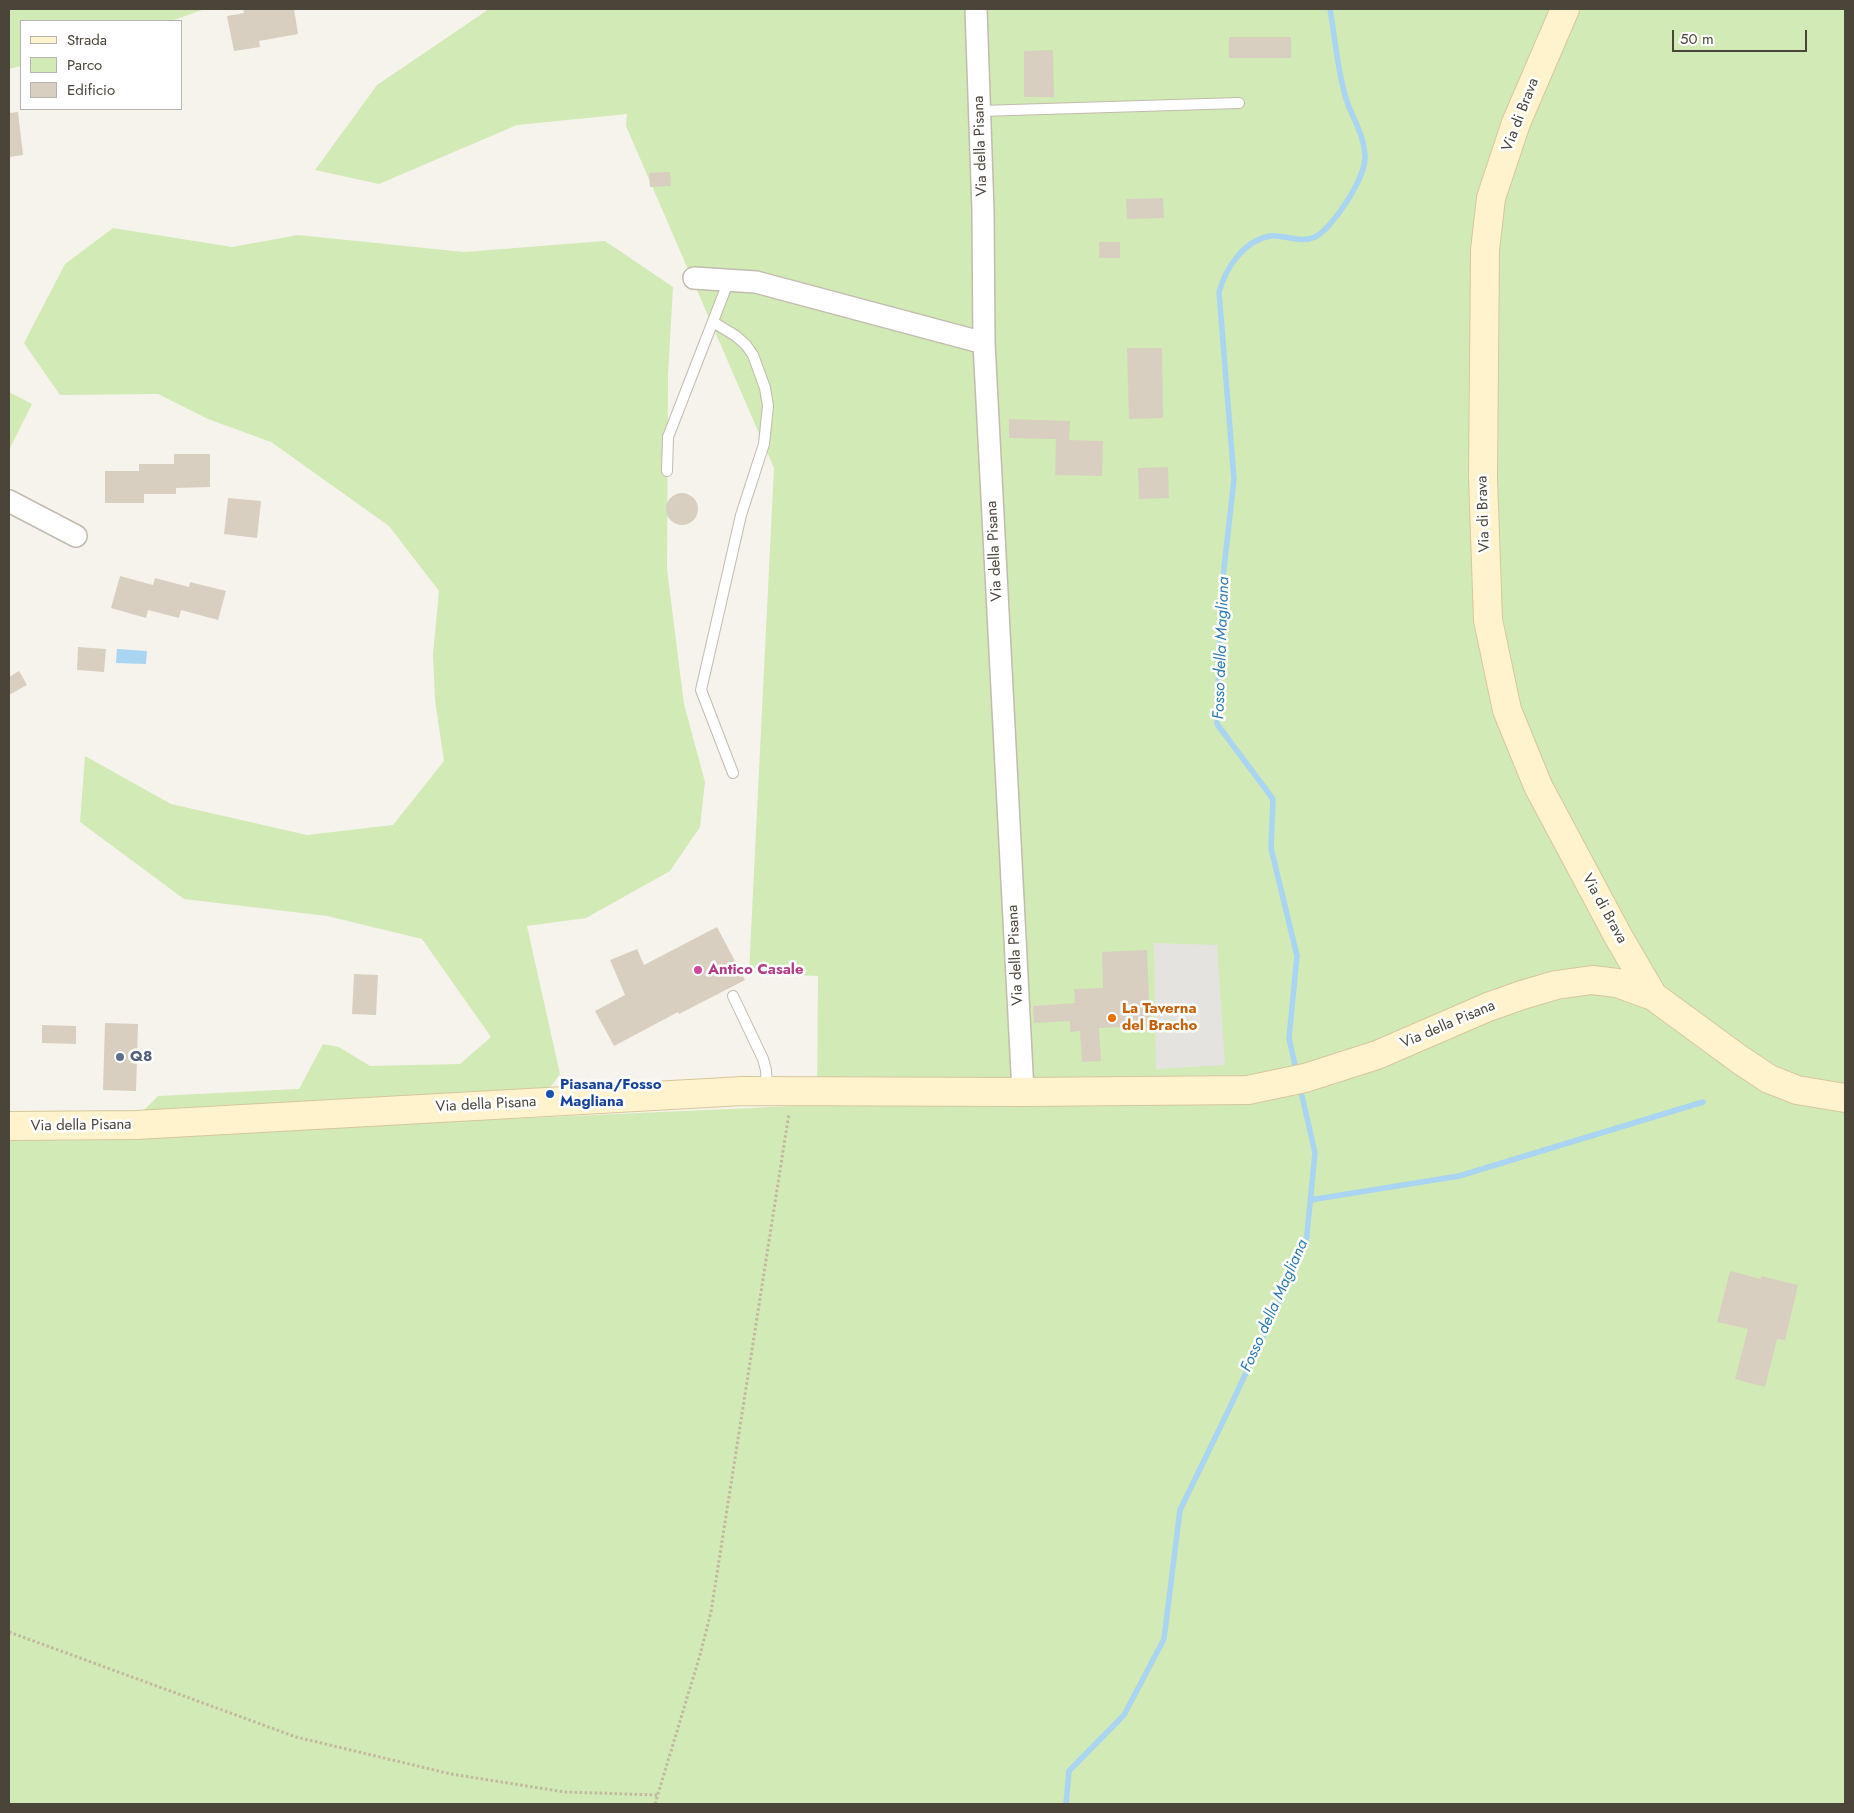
<!DOCTYPE html>
<style>
body{margin:0}
#map{position:relative;width:1854px;height:1813px;overflow:hidden;background:#f6f3ec;font-family:Jost,sans-serif}
canvas{display:block}
.frame{position:absolute;inset:0;border:10px solid #4b4439;pointer-events:none}
.legend{position:absolute;left:20px;top:20px;width:162px;height:90px;box-sizing:border-box;background:#fff;border:1px solid #b7b4b0;margin:0;padding:6px 9px;list-style:none;font-size:15px;color:#4b4439}
.legend li{display:flex;align-items:center;gap:10px;height:25px}
.legend b{width:25px;border:1px solid #b7b4b0}
.scale{position:absolute;left:1672px;top:30px;width:135px;height:22px;box-sizing:border-box;border:2px solid #4b4439;border-top:0;padding-left:6px;font-size:15px;line-height:18px;white-space:nowrap;color:#4b4439;-webkit-text-stroke:4px #fff;paint-order:stroke}
</style>
<div id="map">
<canvas width="1854" height="1813"></canvas>
<div class="frame"></div>
<ul class="legend">
<li><b style="height:6px;background:#fff3cd"></b>Strada</li>
<li><b style="height:14px;background:#d2eab5"></b>Parco</li>
<li><b style="height:14px;background:#d8cfc1"></b>Edificio</li>
</ul>
<div class="scale">50 m</div>
</div>
<script>
const c = document.querySelector('canvas').getContext('2d');
c.lineJoin = 'round';
function paint(path, color) { c.fillStyle = color; c.fill(path, 'evenodd'); }
function strokePath(path, color, width, dash) { c.strokeStyle = color; c.lineWidth = width; c.lineCap = dash ? 'butt' : 'round'; c.setLineDash(dash || []); c.stroke(path); }
function drawText(font, color, halo, rows, align = 'center') {
  c.font = font + ' Jost,sans-serif'; c.lineWidth = 5; c.setLineDash([]); c.textBaseline = 'middle'; c.strokeStyle = halo; c.fillStyle = color; for (const [text, x, y, turn = 0] of rows) {
    c.save(); c.translate(x, y); c.rotate((+turn || 0) * Math.PI / 180); c.textAlign = isNaN(turn) ? turn : align; if (halo) c.strokeText(text, 0, 0); c.fillText(text, 0, 0); c.restore();
  }
}
const green = new Path2D(`
 M9,9H205L171,21H21V66L9,69Z
 M489,9H1845V1804H9V1134L57,1139L817,1105L818,976L749,973L774,468L626,126L627,114L517,125L379,184L315,170L377,85Z
 M113,228L232,247L298,235L464,252L605,241L673,287L668,375L667,569L684,704L705,782L700,827L670,871L586,918L527,926L560,1074L548,1090L141,1113L158,1096L299,1089L323,1044L339,1047L370,1066L460,1064L491,1037L422,939L327,916L184,899L80,822L85,756L171,804L307,835L393,825L444,761L435,700L433,654L439,591L389,526L271,442L208,419L158,394L60,395L24,343L65,264Z
 M9,392L32,404L9,450Z`);
const parking = new Path2D(`
 M1154,943L1217,945L1225,1065L1156,1069Z`);
const water = new Path2D(`
 M117,649L147,651L146,664L116,663Z`);
const stream = new Path2D(`
 M1297,1074L1289,1038L1297,956L1271,848L1273,799L1217,724L1221,595L1234,479L1219,292C1226,268 1243,241 1270,236C1283,234 1300,244 1315,237C1333,228 1367,176 1365,155C1364,133 1350,115 1345,95C1337,67 1335,37 1330,9
 M1310,1200L1459,1176L1703,1102
 M1066,1804L1069,1771L1124,1715L1164,1639L1180,1510L1231,1405L1306,1244L1315,1153L1300,1087`);
const building = new Path2D(`
 M243,9H294L298,34L259,41L260,47L234,51L227,16L244,13Z
 M1229,37H1291V58H1229Z
 M1053,50L1054,97H1024V51Z
 M18,112L23,155L9,157V113Z
 M670,172L671,186L650,187L649,173Z
 M1163,198L1164,218L1127,219L1126,199Z
 M1099,242H1120V258H1099Z
 M1127,348H1162L1163,418L1129,419Z
 M1009,419L1070,421L1069,440L1103,441L1102,476L1055,475L1056,439L1009,438Z
 M174,454H210V487L176,488V494H144V503H105V471H139V464H174Z
 M1168,467L1169,498L1139,499L1138,468Z
 M666 509a16 16 0 1 1 32 0a16 16 0 1 1-32 0Z
 M228,498L261,501L257,538L224,534Z
 M120,576L153,585L155,578L189,587L190,582L226,591L218,620L181,610L179,618L148,610L146,618L111,608Z
 M78,647L106,649L104,672L77,670Z
 M19,671L27,685L9,695V677Z
 M717,927L745,980L679,1014L678,1012L614,1046L595,1011L625,995L610,960L637,949L644,965Z
 M1147,950L1150,1026L1099,1028L1101,1061L1082,1062L1080,1031L1070,1032V1021L1034,1023L1033,1006L1075,1003L1074,989L1103,988L1102,952Z
 M354,974L378,975L376,1015L352,1014Z
 M105,1023L138,1024L136,1091L103,1090Z
 M42,1025L76,1026V1044L42,1043Z
 M1730,1271L1761,1279V1276L1798,1285L1785,1340L1777,1339L1765,1387L1735,1379L1748,1329L1717,1322Z`);
const path = new Path2D(`
 M9,1632L296,1737L451,1774L565,1792L658,1795
 M655,1804L700,1655L711,1612L789,1113`);
const lane = new Path2D(`
 M980,111L1239,103
 M713,322L736,336L746,345L753,355L765,388L768,406L764,444L741,515L701,690L733,773
 M667,471L668,437L729,280
 M733,996L763,1059L766,1070L767,1090`);
const street = new Path2D(`
 M976,9L983,211L984,343L1023,1092
 M694,278L756,282L984,343
 M9,501L76,536`);
const secondary = new Path2D(`
 M1565,9L1516,123L1491,198L1485,250L1483,477L1488,620L1507,710L1538,786L1618,936L1653,996
 M9,1126L136,1125L743,1091L1023,1092L1248,1090L1305,1078L1377,1055L1488,1007L1522,995L1556,985L1592,980L1617,983L1653,996L1739,1059L1769,1079L1797,1090L1845,1098`);
const markers = [
 [698,970,5,"#d1479c"],
 [1112,1018,5,"#e8710a"],
 [120,1057,5,"#5c6f8a"],
 [550,1094,5,"#1a4fb4"]
];
const streetNames = [
 ["Via di Brava",1521,115,-69],
 ["Via della Pisana",981,146,-92],
 ["Via di Brava",1484,514,-92],
 ["Via della Pisana",995,551,-93],
 ["Via di Brava",1604,909,61],
 ["Via della Pisana",1016,955,-93],
 ["Via della Pisana",1448,1025,-23],
 ["Via della Pisana",486,1105,-3],
 ["Via della Pisana",81,1126,-1]
];
const hotelNames = [
 ["Antico Casale",708,970]
];
const foodNames = [
 ["La Taverna",1122,1009],
 ["del Bracho",1122,1026]
];
const serviceNames = [
 ["Q8",130,1057]
];
const transitNames = [
 ["Piasana/Fosso",560,1085],
 ["Magliana",560,1102]
];
const waterNames = [
 ["Fosso della Magliana",1222,648,-88],
 ["Fosso della Magliana",1275,1306,-66]
];
paint(green, '#d2eab5');
paint(parking, '#e5e3e0');
paint(water, '#a9d4f2');
strokePath(stream, '#a9d4f2', 5.5);
paint(building, '#d8cfc1');
strokePath(lane, '#c2bbae', 12);
strokePath(street, '#c2bbae', 24);
strokePath(secondary, '#d6c79b', 30);
strokePath(path, '#c4b79f', 3, [2.5, 2.5]);
strokePath(lane, '#fff', 10);
strokePath(street, '#fff', 21);
strokePath(secondary, '#fff3cd', 28);
for (const [x, y, r, color] of markers) { const dot = new Path2D(); dot.arc(x, y, r, 0, 2 * Math.PI); c.fillStyle = color; c.fill(dot); strokePath(dot, '#fff', 2); }
drawText('15px', '#4b4439', '#fff', streetNames);
drawText('bold 15px', '#b23c85', '#fff', hotelNames, 'left');
drawText('bold 15px', '#c56008', '#fff', foodNames, 'left');
drawText('bold 15px', '#4e5e75', '#fff', serviceNames, 'left');
drawText('bold 15px', '#164399', '#fff', transitNames, 'left');
drawText('italic 16px', '#2e7ab2', '#fff', waterNames);
</script>
